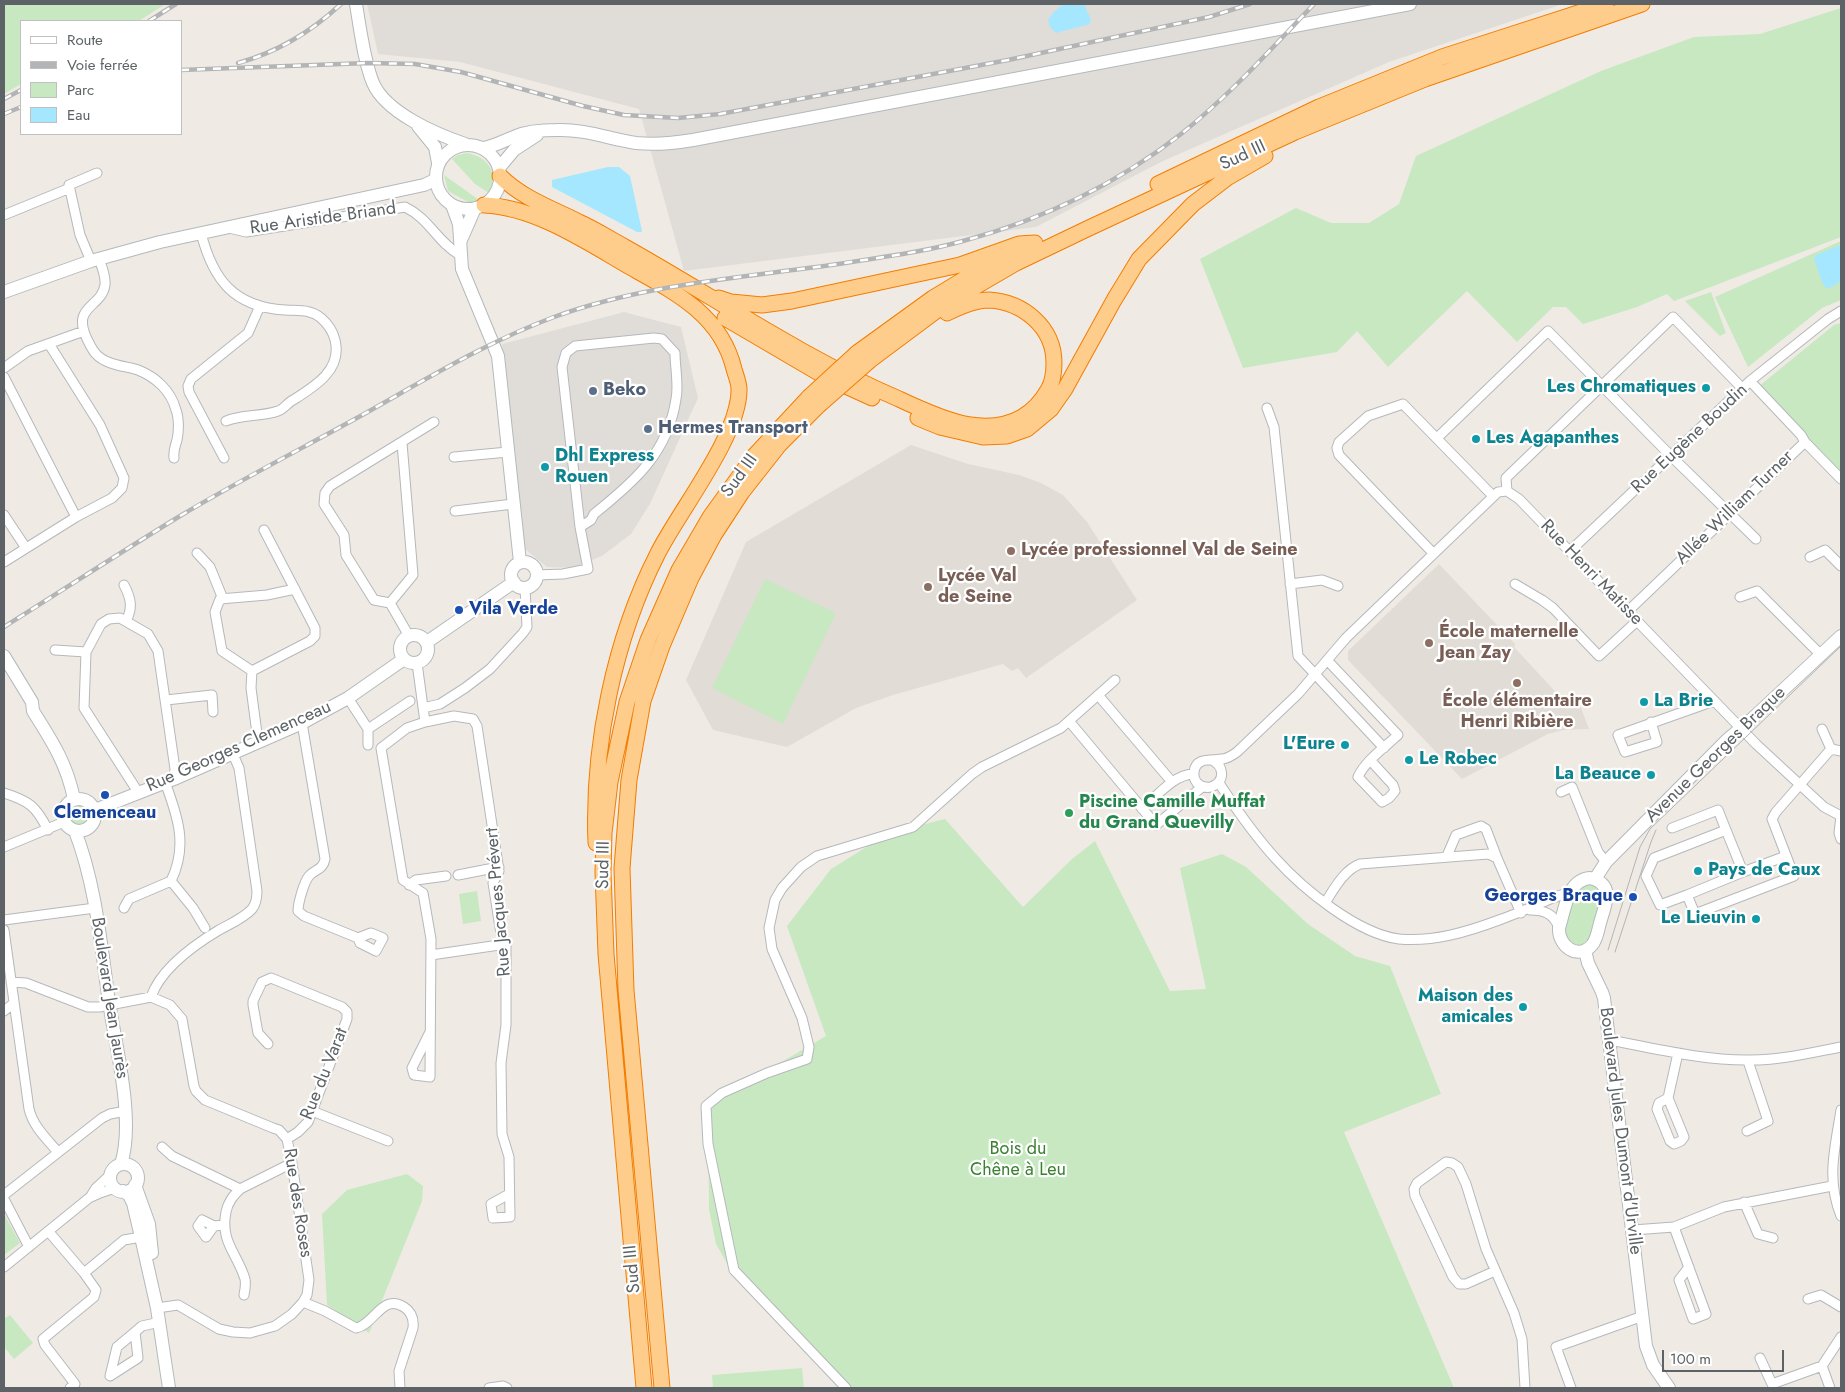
<!DOCTYPE html>
<meta charset="utf-8">
<style>
body{margin:0}
#map{position:relative;width:1845px;height:1392px;overflow:hidden;background:#efebe4;font-family:Jost,sans-serif}
canvas{display:block}
.frame{position:absolute;inset:0;border:5px solid #5c6265;pointer-events:none}
.legend{position:absolute;left:20px;top:20px;width:162px;height:115px;box-sizing:border-box;background:#fff;border:1px solid #bec0c1;margin:0;padding:6px 9px;list-style:none;font-size:15px;color:#5c6265}
.legend li{display:flex;align-items:center;gap:10px;height:25px}
.legend b{width:25px;border:1px solid #bec0c1}
.scale{position:absolute;left:1662px;top:1350px;width:122px;height:22px;box-sizing:border-box;border:2px solid #5c6265;border-top:0;padding-left:6px;font-size:15px;line-height:18px;white-space:nowrap;color:#5c6265;-webkit-text-stroke:4px #fff;paint-order:stroke}
</style>
<div id="map">
<canvas width="1845" height="1392"></canvas>
<div class="frame"></div>
<ul class="legend">
<li><b style="height:6px;background:#fff"></b>Route</li>
<li><b style="height:6px;background:#b3b4b5"></b>Voie ferrée</li>
<li><b style="height:14px;background:#c7e8c0"></b>Parc</li>
<li><b style="height:14px;background:#a4e7ff"></b>Eau</li>
</ul>
<div class="scale">100 m</div>
</div>
<script>
const c = document.querySelector('canvas').getContext('2d');
c.lineJoin = 'round';
function paint(path, color) { c.fillStyle = color; c.fill(path, 'evenodd'); }
function strokePath(path, color, width, dash) { c.strokeStyle = color; c.lineWidth = width; c.lineCap = dash ? 'butt' : 'round'; c.setLineDash(dash || []); c.stroke(path); }
function drawText(font, color, halo, rows, align = 'center') {
  c.font = font + ' Jost,sans-serif'; c.lineWidth = 4.5; c.setLineDash([]); c.textBaseline = 'middle'; c.strokeStyle = halo; c.fillStyle = color; for (const [text, x, y, turn = 0] of rows) {
    c.save(); c.translate(x, y); c.rotate((+turn || 0) * Math.PI / 180); c.textAlign = isNaN(turn) ? turn : align; if (halo) c.strokeText(text, 0, 0); c.fillText(text, 0, 0); c.restore();
  }
}
const industrial = new Path2D(`
 M367,4H1563L1389,62L1163,161L1036,227L684,271L639,109L460,62L378,54Z
 M624,312L681,327L698,398L650,504L631,534L602,556L573,568L547,567L525,549L502,344Z`);
const education = new Path2D(`
 M911,445L968,464L1019,475L1041,483L1063,495L1087,522L1137,600L1026,678L1018,668L1012,671L1003,664L893,695L856,708L787,747L713,730L686,680L746,542Z
 M1439,564L1515,644L1514,647L1564,701L1575,692L1589,729L1563,730L1548,734L1462,779L1348,660V651Z`);
const green = new Path2D(`
 M4,4H165L139,21H21V84L4,94Z
 M1841,8V237L1674,301L1667,294L1637,307L1583,324L1566,307H1553L1517,342L1467,291L1388,367L1357,331L1337,352L1243,368L1200,259L1296,208L1331,223H1369L1399,204L1416,156L1601,71L1694,37L1760,34Z
 M467,153C488,157 499,172 489,193L475,184L452,159L458,155Z
 M444,175L479,200L470,203L448,191Z
 M1841,241V300L1822,308L1748,367L1715,297Z
 M1711,292L1726,333L1720,336L1685,301Z
 M1841,323V475L1809,442L1810,440L1758,387L1834,325Z
 M765,579L836,613L783,724L712,688Z
 M68 815a11 11 0 1 1 22 0a11 11 0 1 1-22 0Z
 M945,819L1023,907L1072,859L1095,841L1170,991L1206,989L1180,868L1222,854L1246,867L1308,924L1355,956L1390,966L1441,1094L1344,1132L1454,1388H850L733,1274L716,1244L709,1209L708,1105L826,1036L787,926L831,869L889,833Z
 M1589,883C1597,886 1600,890 1603,898C1597,915 1595,944 1574,947L1566,942L1565,924L1578,890L1583,885Z
 M477,891L481,921L463,924L459,894Z
 M407,1174L423,1186L422,1201L369,1333L327,1305L322,1214L347,1190Z
 M4,1214L20,1243L4,1255Z
 M10,1315L33,1343L14,1359L4,1347V1319Z
 M802,1368L804,1388H713L712,1375Z`);
const water = new Path2D(`
 M1063,4H1084L1091,20L1090,24L1056,33L1050,27L1048,20L1052,14Z
 M608,167H619L630,176L642,231L641,232H637L552,187V180Z
 M1838,246H1841V281L1830,288H1826L1822,282L1814,259L1816,255Z`);
const street = new Path2D(`
 M4,215L70,188
 M229,228L246,232L405,207C430,219 436,241 460,255
 M201,233C213,280 234,307 285,310C298,311 311,309 321,318C328,324 333,332 335,340C343,371 312,388 290,402C286,405 282,410 278,411C261,417 242,414 226,421
 M99,259C102,267 106,276 105,285C101,309 70,305 88,341C90,345 93,351 96,354C106,365 125,366 138,370C156,377 171,391 176,410C179,418 179,431 177,440C175,447 173,451 174,458
 M91,261L80,235L69,185L97,173
 M4,368L28,351L84,331
 M4,377L76,517
 M1750,381L1801,435L1805,442
 M1267,408L1274,427L1298,656L1384,748
 M1437,438L1548,331L1671,456L1756,539
 M454,457L508,452
 M224,458L189,392L188,386L191,379L248,333L260,306
 M1507,491L1506,478L1673,317L1742,388
 M455,511L513,504
 M4,515L26,548
 M1570,551L1750,381L1828,319L1841,311
 M197,553L210,567L223,599
 M1433,553L1339,455L1337,448L1339,442L1368,416L1403,404L1493,496
 M1810,557L1825,550L1841,566
 M4,562L76,517L112,498L122,488L124,478L100,425L49,344
 M537,575L563,574L588,569L580,527L562,367L566,353L575,346L654,338L662,339L675,353C675,368 679,385 676,399C668,453 634,482 594,514L591,520L580,527
 M1290,584L1322,580L1338,586
 M1515,584L1542,600L1553,608L1599,656L1637,621
 M124,585C131,598 133,608 126,621
 M1740,597L1757,591L1821,655
 M390,603L374,600L346,555L344,535L324,504L325,493L330,486L434,422
 M390,603L413,575L402,443
 M390,603L409,636
 M1628,611L1805,442L1841,479
 M55,650L86,652
 M1327,660L1398,735C1385,747 1365,761 1358,777L1382,802L1389,798L1395,791L1393,785L1371,761
 M417,663L425,722L407,728L381,748L403,880L423,893L431,939L430,1077L414,1075L412,1068L430,1032
 M252,671L222,651L215,612L220,599L267,595L295,589
 M1098,695L1172,782
 M348,698L368,729L410,701
 M166,700L212,695L213,712
 M423,708L440,704L465,688L490,669L523,633L527,627L525,588
 M1069,721L1156,825L1202,787
 M425,722L454,716L473,719L477,726L499,871L493,883L501,934L506,944V1025L501,1063L502,1134L509,1157L510,1217L493,1218L491,1204L509,1194
 M1651,722L1657,742L1625,752L1618,735L1714,701
 M302,723L325,859C323,870 315,869 309,876C304,882 298,903 298,911L304,916L358,938L360,943L376,951L383,938L371,933L358,938
 M1822,729L1831,749
 M258,741L251,688L252,671L310,641L315,636V628L264,530
 M368,745V729
 M1212,760C1225,767 1225,782 1211,787C1206,788 1201,787 1197,783C1195,780 1193,776 1194,772C1196,756 1213,761 1223,759C1228,758 1233,755 1237,752L1298,694L1346,638L1498,492L1507,491L1519,499L1756,744L1824,807L1841,816
 M1219,783C1236,809 1255,836 1276,859C1303,889 1358,934 1399,939C1434,942 1467,932 1499,920C1516,914 1532,907 1548,900C1557,896 1566,895 1572,888
 M138,792L84,708L86,652L101,624L109,619L120,618L148,634L158,651L175,769L174,779
 M1561,792L1572,787L1598,852L1606,862
 M4,793C29,801 36,806 48,830
 M1142,809C1156,797 1174,774 1194,774
 M1841,816L1839,833L1841,839
 M1672,828L1718,810L1726,830
 M4,847L64,822
 M1447,856L1456,835L1481,826L1486,829L1497,858
 M1786,856L1743,872L1726,830L1654,858L1646,876L1660,905L1687,895L1695,914L1794,876L1772,819L1776,812L1831,749L1841,751
 M458,875L499,867
 M171,881L193,908L205,928
 M409,885L416,880L446,876
 M1687,895L1743,872
 M1325,903C1334,889 1344,870 1360,864L1488,854L1497,858L1521,913
 M124,908L129,899L171,881C188,846 178,817 165,782
 M1530,910C1545,910 1554,914 1559,928
 M4,920L95,908
 M4,930L29,1109C33,1126 46,1138 57,1151
 M431,955L506,944
 M11,982L26,983L88,1007H99L151,997L170,1005L182,1019L194,1086L196,1091L205,1100L273,1128L279,1130L287,1139L292,1163L309,1280L307,1295L303,1302L292,1314L275,1326L250,1333L233,1332L219,1329L178,1305L157,1308
 M151,997C161,968 194,945 219,930C230,924 244,918 252,909C256,904 257,897 257,891L239,768L232,752
 M4,1011L14,1003
 M1609,1040C1654,1048 1700,1060 1746,1060C1777,1061 1810,1053 1841,1047
 M268,1044L258,1033L253,1005V1001L262,982L271,978L342,1007L347,1012V1019L308,1122L298,1132L287,1139
 M1668,1098L1659,1103L1657,1109L1670,1141L1674,1144L1681,1141L1684,1137L1668,1098L1678,1053
 M1841,1110C1835,1148 1826,1179 1841,1216
 M312,1111L388,1141
 M1747,1131L1768,1121L1748,1061
 M162,1147L172,1156L240,1189
 M4,1195L102,1118L110,1114L126,1111
 M91,1196L96,1188L110,1175
 M4,1199L29,1247
 M1744,1202L1758,1234L1773,1238
 M214,1226L206,1237L198,1226L202,1220L214,1226L224,1225
 M1674,1227L1706,1314L1693,1319L1679,1280L1689,1267
 M1633,1230L1674,1227L1724,1207L1832,1186
 M49,1232L84,1273L96,1290L94,1297L43,1339L45,1345L75,1384L70,1388
 M4,1267L89,1198L100,1193L115,1188
 M1495,1271L1466,1284H1459L1453,1277L1415,1196L1414,1189L1417,1183L1446,1162L1452,1163L1458,1167L1466,1184L1486,1249L1514,1313L1522,1339L1525,1388
 M84,1273L124,1240L141,1237
 M244,1295C245,1290 246,1284 245,1279C237,1253 220,1242 226,1212C228,1202 233,1196 240,1189L292,1163
 M1808,1299L1821,1295L1841,1307
 M303,1302L325,1311L356,1328C374,1325 382,1293 404,1307C412,1312 414,1319 413,1328L399,1371L400,1388
 M135,1332L117,1347L110,1376L138,1358L135,1332L142,1326L160,1322
 M1760,1358L1772,1384L1822,1366
 M489,1388L503,1386L507,1388
 M846,1388L734,1270L708,1144L706,1106L722,1093L767,1073L807,1059L809,1047L802,1018L772,949L769,928L775,900L782,888L801,867L817,856L913,827L972,774L982,767L1061,728L1115,680
 M1571,1388L1556,1347L1643,1316
 M1830,1388L1822,1366L1841,1337`);
const secondary = new Path2D(`
 M356,4C360,28 364,61 373,83C386,113 436,134 465,144
 M418,126L435,147L438,163
 M436 177a32 32 0 1 1 64 0a32 32 0 1 1-64 0Z
 M484,148C497,145 503,141 516,136C528,131 543,130 557,130C584,129 610,139 636,143C655,145 675,143 693,140L1410,4
 M499,168L514,150L537,135
 M452,205L459,224L462,269L498,356L520,562
 M461,240L475,208
 M4,292L91,261L160,242L424,185L435,180
 M511 575a13 13 0 1 1 26 0a13 13 0 1 1-26 0Z
 M400 649a14 14 0 1 1 28 0a14 14 0 1 1-28 0Z
 M427,642L514,582
 M4,656L32,702L33,711C52,741 67,764 74,799
 M63 815a16 16 0 1 1 32 0a16 16 0 1 1-32 0Z
 M95,810L174,779L302,723L348,698L404,659
 M75,831C96,885 101,946 109,1002C116,1048 135,1121 121,1164
 M1590,878C1616,884 1605,905 1600,923C1598,930 1597,939 1592,945C1578,961 1558,946 1559,928C1565,910 1567,880 1590,878Z
 M1595,879L1606,862L1728,739L1753,718L1841,636
 M1585,950L1588,963L1602,992L1604,998L1646,1346L1653,1365L1669,1388
 M110 1178a14 14 0 1 1 28 0a14 14 0 1 1-28 0Z
 M135,1185L149,1224L152,1253
 M123,1191L129,1195L133,1203L141,1237L157,1308L169,1388`);
const highway = new Path2D(`
 M500,176C522,198 551,208 579,222C595,229 610,239 625,247C716,298 803,358 899,399C918,408 950,422 970,425C1004,430 1031,420 1048,390C1053,382 1054,372 1054,363C1054,327 1023,302 989,300C975,300 959,307 947,313
 M1158,184L1319,107L1442,57L1606,4
 M484,205C535,207 587,242 630,267C675,292 721,315 734,369C736,376 739,383 739,389C740,435 679,511 658,553C614,639 592,747 596,843
 M719,298L731,302L762,305L792,301L960,265L1019,244L1035,243
 M725,318L824,376L872,398
 M857,353L933,298L981,269L1023,249
 M869,361L944,305L1016,263L1089,228L1295,132L1425,79L1642,4
 M918,418L940,427L983,437L1007,436L1027,429L1051,409L1065,389L1114,300L1139,259L1193,204L1227,178L1265,156
 M644,1388L606,954L603,873L604,833L610,782L627,702L648,640L679,570L710,517L754,456L809,397
 M662,1388L626,990L622,868L629,780L643,701L662,646L691,578L714,535L742,492L779,445L819,405`);
const tram = new Path2D(`
 M1608,950L1640,847L1650,829L1841,646
 M1615,952L1651,842L1656,830`);
const rail = new Path2D(`
 M149,21L176,4
 M238,63C278,52 311,32 341,4
 M181,70L368,63L415,64L461,72L583,106L624,115L678,118L720,114L1008,60L1209,17L1250,4
 M4,99L21,90
 M4,114L21,107
 M4,627C63,590 121,552 180,516C237,482 297,451 355,419C420,383 484,343 554,317C642,285 738,278 831,265C875,258 920,253 963,241C1041,220 1117,184 1181,134C1230,95 1271,49 1314,4`);
const highwayBridge = new Path2D(`
 M809,397L857,353
 M819,405L869,361`);
const markers = [
 [1706,388,5,"#0f9aa8"],
 [593,391,5,"#5c6f8a"],
 [648,429,5,"#5c6f8a"],
 [1476,439,5,"#0f9aa8"],
 [545,467,5,"#0f9aa8"],
 [1011,551,5,"#8d6e63"],
 [928,587,5,"#8d6e63"],
 [459,610,5,"#1a4fb4"],
 [1429,643,5,"#8d6e63"],
 [1517,683,5,"#8d6e63"],
 [1644,702,5,"#0f9aa8"],
 [1345,745,5,"#0f9aa8"],
 [1409,760,5,"#0f9aa8"],
 [1651,775,5,"#0f9aa8"],
 [105,795,5,"#1a4fb4"],
 [1069,813,5,"#2e9e5b"],
 [1698,871,5,"#0f9aa8"],
 [1633,897,5,"#1a4fb4"],
 [1756,919,5,"#0f9aa8"],
 [1523,1007,5,"#0f9aa8"]
];
const streetNames = [
 ["Sud III",1243,156,-25],
 ["Rue Aristide Briand",323,219,-8],
 ["Rue Eugène Boudin",1690,439,-43],
 ["Sud III",740,476,-54],
 ["Allée William Turner",1735,508,-44],
 ["Rue Henri Matisse",1591,573,46],
 ["Rue Georges Clemenceau",239,747,-24],
 ["Avenue Georges Braque",1716,755,-44],
 ["Sud III",604,865,-89],
 ["Rue Jacques Prévert",499,902,-95],
 ["Boulevard Jean Jaurès",109,998,81],
 ["Rue du Varat",325,1074,-68],
 ["Boulevard Jules Dumont d'Urville",1620,1131,83],
 ["Rue des Roses",297,1203,81],
 ["Sud III",633,1269,-95]
];
const cultureNames = [
 ["Les Chromatiques",1696,388],
 ["Les Agapanthes",1486,439,"left"],
 ["Dhl Express",555,457,"left"],
 ["Rouen",555,478,"left"],
 ["La Brie",1654,702,"left"],
 ["L'Eure",1335,745],
 ["Le Robec",1419,760,"left"],
 ["La Beauce",1641,775],
 ["Pays de Caux",1708,871,"left"],
 ["Le Lieuvin",1746,919],
 ["Maison des",1513,997],
 ["amicales",1513,1018]
];
const serviceNames = [
 ["Beko",603,391],
 ["Hermes Transport",658,429]
];
const educationNames = [
 ["Lycée professionnel Val de Seine",1021,551],
 ["Lycée Val",938,577],
 ["de Seine",938,598],
 ["École maternelle",1439,633],
 ["Jean Zay",1439,654],
 ["École élémentaire",1517,702,"center"],
 ["Henri Ribière",1517,723,"center"]
];
const transitNames = [
 ["Vila Verde",469,610],
 ["Clemenceau",105,814,"center"],
 ["Georges Braque",1623,897,"right"]
];
const leisureNames = [
 ["Piscine Camille Muffat",1079,803],
 ["du Grand Quevilly",1079,824]
];
const parkNames = [
 ["Bois du",1018,1150],
 ["Chêne à Leu",1018,1171]
];
paint(industrial, '#e0ddd8');
paint(education, '#e1dcd5');
paint(green, '#c7e8c0');
paint(water, '#a4e7ff');
strokePath(street, '#b5b8bc', 11);
strokePath(secondary, '#b3b9bc', 14);
strokePath(highway, '#f37d00', 17);
strokePath(street, '#fff', 9);
strokePath(secondary, '#fff', 12);
strokePath(highway, '#ffcd8b', 15);
strokePath(tram, '#b3b4b5', 1);
strokePath(rail, '#b3b4b5', 4.5);
strokePath(rail, '#fff', 2.5, [8]);
strokePath(highwayBridge, '#f37d00', 17, []);
strokePath(highwayBridge, '#ffcd8b', 15);
for (const [x, y, r, color] of markers) { const dot = new Path2D(); dot.arc(x, y, r, 0, 2 * Math.PI); c.fillStyle = color; c.fill(dot); strokePath(dot, '#fff', 2); }
drawText('18px', '#5c6265', '#fff', streetNames);
drawText('bold 18px', '#0d838f', '#fff', cultureNames, 'right');
drawText('bold 18px', '#4e5e75', '#fff', serviceNames, 'left');
drawText('bold 18px', '#785e54', '#fff', educationNames, 'left');
drawText('bold 18px', '#164399', '#fff', transitNames, 'left');
drawText('bold 18px', '#27864d', '#fff', leisureNames, 'left');
drawText('18px', '#3a8130', '#fff', parkNames);
</script>
